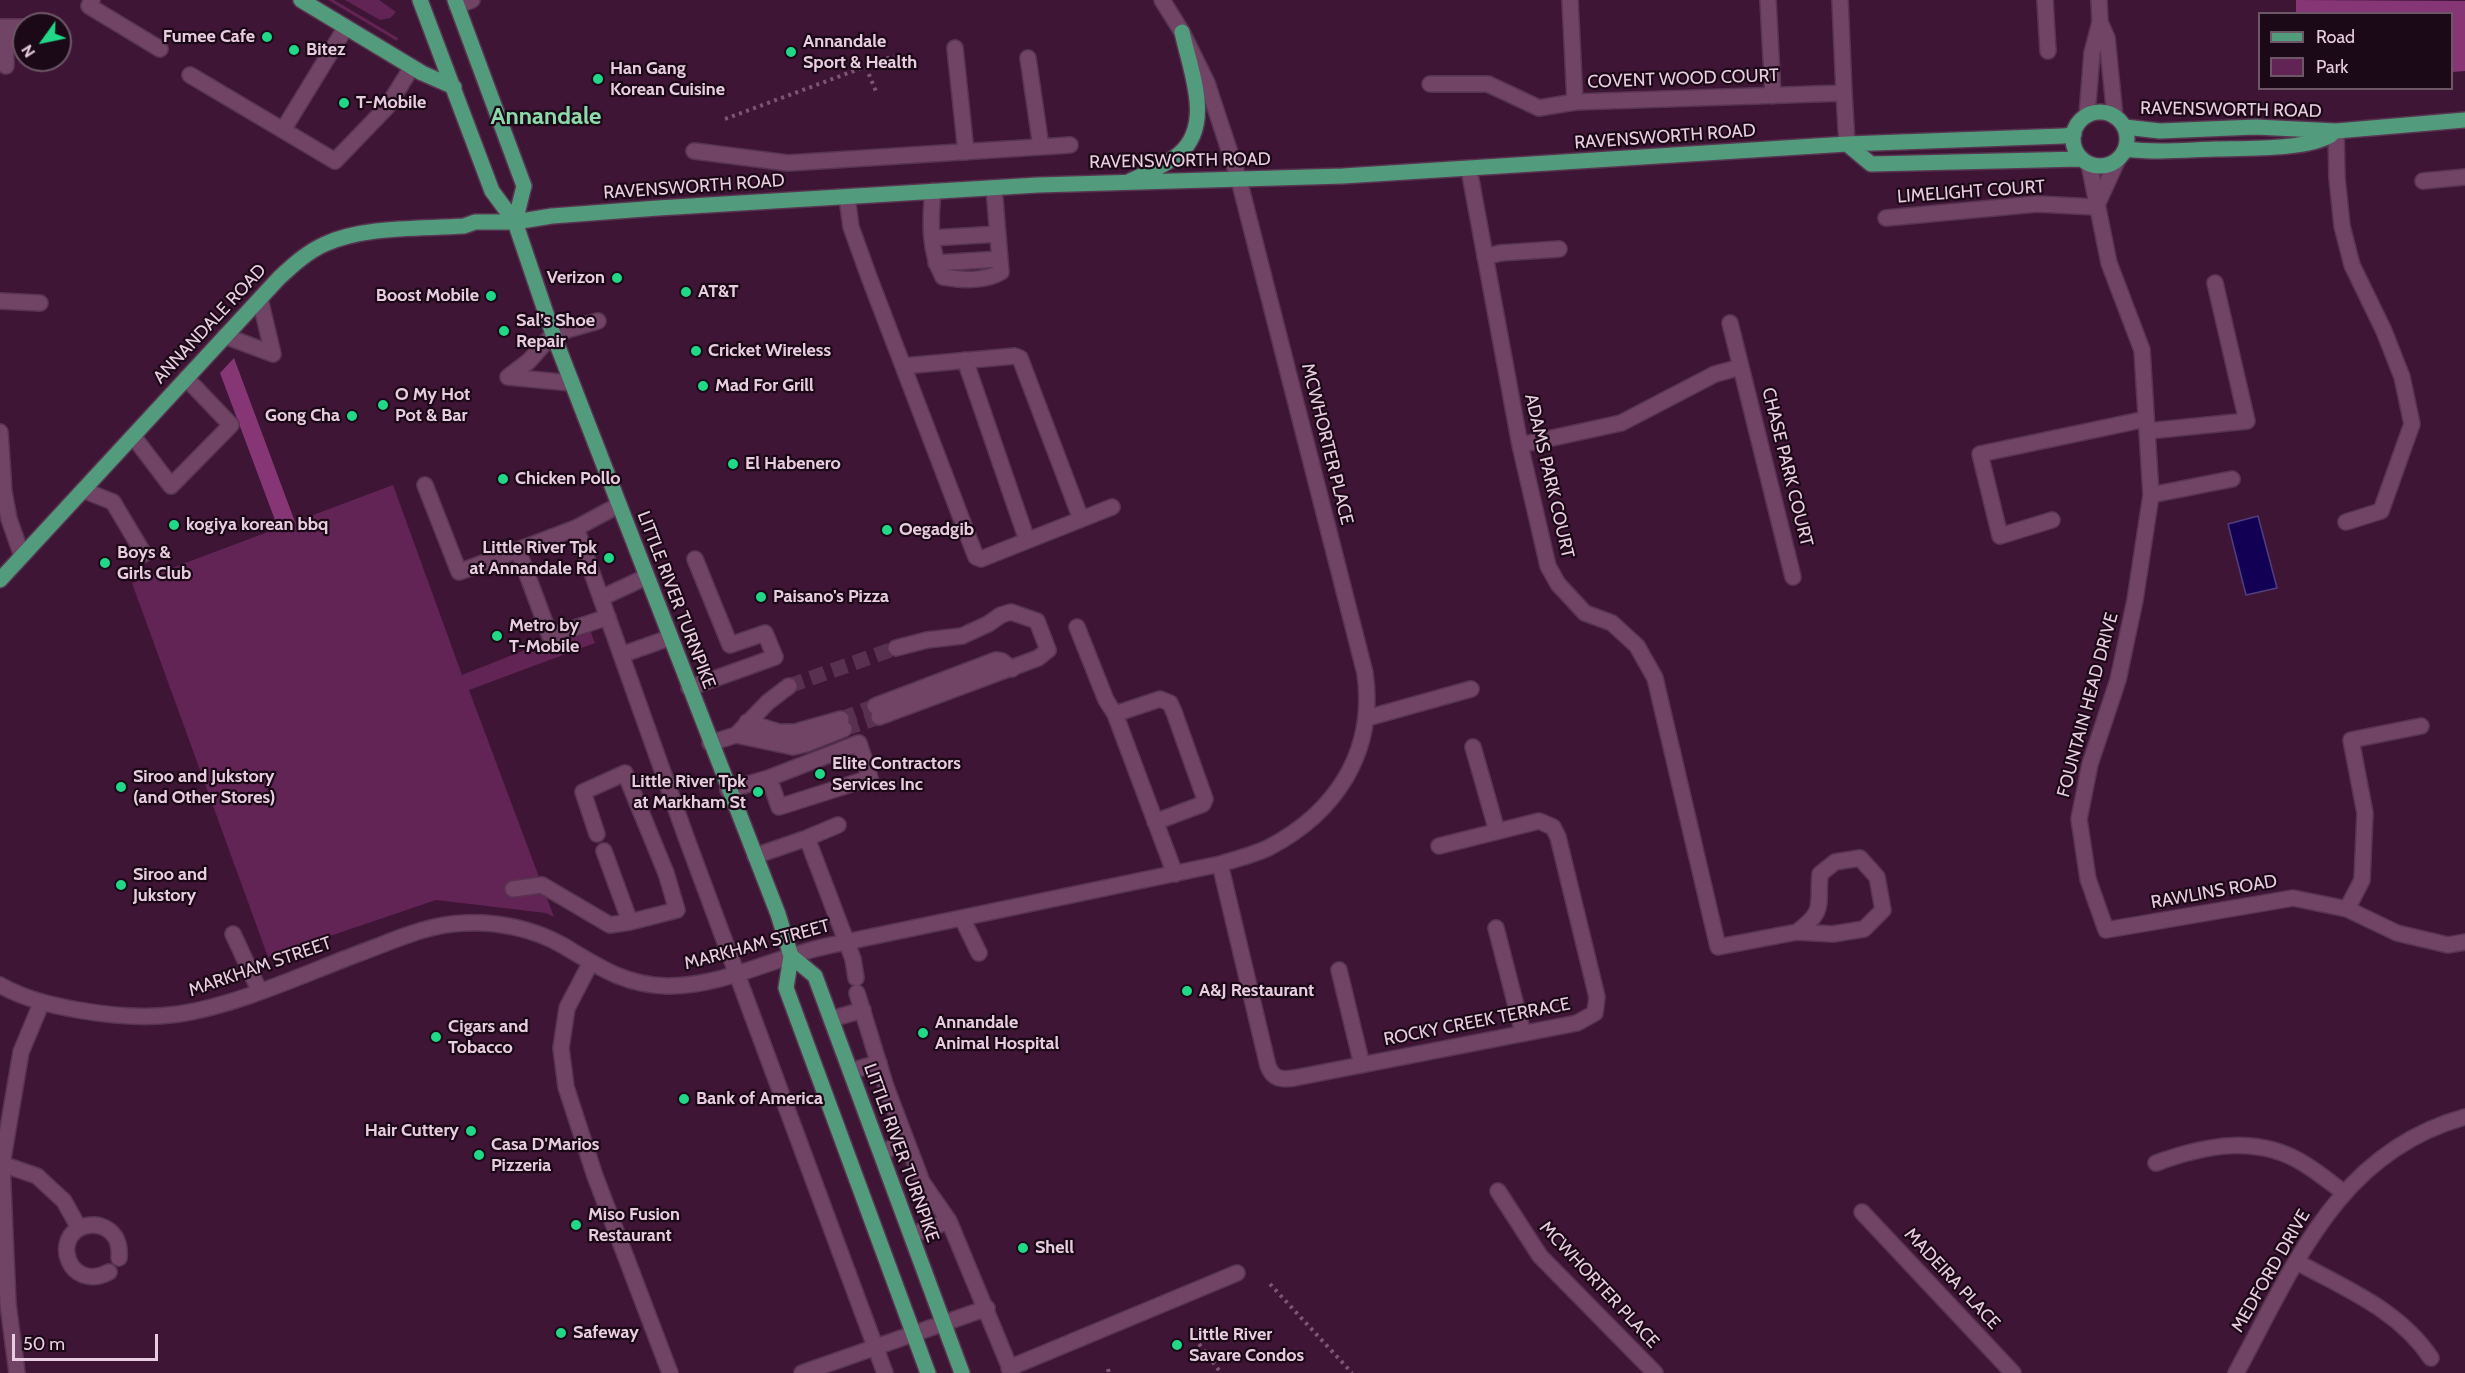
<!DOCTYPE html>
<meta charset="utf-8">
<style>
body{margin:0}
#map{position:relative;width:2465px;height:1373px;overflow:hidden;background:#3f1536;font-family:Cabin,sans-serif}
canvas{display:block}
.legend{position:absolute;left:2258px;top:12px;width:195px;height:78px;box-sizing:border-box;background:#1b0917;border:2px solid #6d5767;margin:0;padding:8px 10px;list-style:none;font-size:18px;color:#e8cde0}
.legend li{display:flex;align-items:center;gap:12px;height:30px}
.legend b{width:30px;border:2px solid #6d5767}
.north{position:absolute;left:12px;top:12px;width:60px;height:60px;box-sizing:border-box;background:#1b0917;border:2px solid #6d5767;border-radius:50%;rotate:237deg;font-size:16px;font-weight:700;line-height:24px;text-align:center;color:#e8cde0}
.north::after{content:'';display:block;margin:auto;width:21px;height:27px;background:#20d887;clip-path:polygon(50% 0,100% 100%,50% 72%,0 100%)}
.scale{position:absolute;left:12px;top:1334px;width:146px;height:27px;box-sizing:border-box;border:3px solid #e8cde0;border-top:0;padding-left:8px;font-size:18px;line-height:21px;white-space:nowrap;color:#e8cde0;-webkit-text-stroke:4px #1b0917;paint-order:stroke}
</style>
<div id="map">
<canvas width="2465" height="1373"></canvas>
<ul class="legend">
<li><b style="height:8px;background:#529b7c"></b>Road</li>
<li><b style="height:16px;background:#622455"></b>Park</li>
</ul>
<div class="north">N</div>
<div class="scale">50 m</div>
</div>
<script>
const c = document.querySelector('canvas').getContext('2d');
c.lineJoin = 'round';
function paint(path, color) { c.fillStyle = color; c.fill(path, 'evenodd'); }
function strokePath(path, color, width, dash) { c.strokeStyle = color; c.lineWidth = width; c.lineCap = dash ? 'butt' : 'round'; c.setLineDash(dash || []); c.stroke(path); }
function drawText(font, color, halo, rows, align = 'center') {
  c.font = font + ' Cabin,sans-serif'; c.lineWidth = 4.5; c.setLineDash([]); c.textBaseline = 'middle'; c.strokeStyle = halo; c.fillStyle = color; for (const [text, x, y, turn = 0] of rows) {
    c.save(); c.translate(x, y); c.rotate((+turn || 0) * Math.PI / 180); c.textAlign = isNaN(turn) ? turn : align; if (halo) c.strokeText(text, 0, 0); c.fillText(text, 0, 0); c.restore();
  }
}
const green = new Path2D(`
 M328,0H334L398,38L397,41Z
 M345,0H379L396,12L390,18L380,20Z
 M393,485L462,675L588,625L595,643L469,690L554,917L546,913L436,900L268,957L132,583Z`);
const forest = new Path2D(`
 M2296,0L2465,1V71L2452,72V14L2296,13Z
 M234,358L295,522L278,528L220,373Z`);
const water = new Path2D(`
 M2258,516L2277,588L2246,595L2228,524Z`);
const minorTunnel = new Path2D(`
 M789,686L896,648
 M841,719L875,706
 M844,729L879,717`);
const path = new Path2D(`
 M866,67L877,94
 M725,119L894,56
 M1270,1284L1352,1373
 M1190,1332L1221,1373
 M1108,1369L1109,1373`);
const minor = new Path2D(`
 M92,0L89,6L160,49
 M1570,0L1575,102L1844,93L1847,144
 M1768,0L1773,96
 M1840,0L1844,93
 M2045,0L2048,51
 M457,6L472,0
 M2100,22L2107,38L2115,117
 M0,27H24
 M5,27L6,66
 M955,48L966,152
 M1028,58L1041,147
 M190,75L335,161L387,107L412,67
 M1430,84H1488L1539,108L1575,102
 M2087,115L2092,53L2100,22L2099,0
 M283,130L346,27
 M2336,131L2337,178L2342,226L2352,265L2384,331L2402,377L2412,424L2381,511L2346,522
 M694,151L788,163L1070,145
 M2089,164L2109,263L2142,350L2151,495L2135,600L2118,680L2090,764L2079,819L2088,879L2106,930L2293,898L2347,909L2397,933L2448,945L2465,942
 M1469,169L1520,445L1548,566L1558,584L1585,613L1612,623L1637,646L1655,678L1718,947L1797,932L1833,934L1864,929L1883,910L1877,877L1860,858L1835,862L1820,874C1817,907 1826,910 1797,932
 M2423,181L2465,177
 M933,191C930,221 929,251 943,277C962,280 984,282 1001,272L994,188
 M847,197L851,227L869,277L976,557L981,559L1112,507
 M2096,207L2117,161
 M1886,218L2037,204L2096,207
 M932,238L998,234
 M1485,257L1500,253L1559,249
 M936,263L1000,259
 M260,299L273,354
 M0,301L40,303
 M1730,323L1741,367
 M225,336L273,354
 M965,360L1027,540
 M903,366L1015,356L1020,358L1081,519
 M508,377L529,361L553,334L598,321
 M508,377L571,383
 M2148,431L2247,421L2215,283
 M0,432L4,492L9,519L22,556
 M133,436L171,486L231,425L186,378
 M1520,445L1621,423L1715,374L1741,367L1793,577
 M425,485L459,572L518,550
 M83,490L113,502L144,554
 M2151,495L2232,479
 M619,505L576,528L686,837L885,1373
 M2052,520L2000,536L1980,454L2146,419
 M576,528L518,550L550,636L608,617
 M601,598L646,577
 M1077,627L1106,700L1115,714L1175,874
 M621,655L669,638
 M689,688L775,657L765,633L730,645L695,559
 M875,706L996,660L1002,661L1012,669
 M1115,714L1160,699L1170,703L1174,712L1205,799L1203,804L1155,822
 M879,717L1038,658L1048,650L1037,621L1011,612L1001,615L988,624L962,636L927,640L896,648
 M1367,718L1471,689
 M747,722L779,732H795L841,719
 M736,735L793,747L806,744L844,729
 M710,743L736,735L768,702L789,686
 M1473,747L1497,831
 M728,790L769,778L859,743L870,778L779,807L769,778
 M597,834L583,792L625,773L666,873L677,910L630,922L604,851
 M807,838L838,825
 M755,856L807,838L853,959L856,978
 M1220,864L1268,1066C1273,1079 1281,1080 1294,1078L1577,1023L1595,1013L1597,997L1558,837L1553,827L1539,821L1439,846
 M513,889L542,885L610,925L630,922
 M2347,909L2362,880L2365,813L2351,740L2421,726
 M962,918L979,953
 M1496,928L1523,1033
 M233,934L259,990
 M590,964L567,1008L561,1048L566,1087L595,1176L670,1373
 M1339,970L1362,1065
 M0,985C25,999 50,1005 78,1010C112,1016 145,1019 179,1014C238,1005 304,974 360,953C393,941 428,924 464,923C497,921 534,929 562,945C598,966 623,985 667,986C721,987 775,957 827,946C958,918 1089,891 1220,864C1236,859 1253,855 1268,848C1337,812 1376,751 1365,673L1239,180L1207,83L1182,32L1162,0
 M857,993L886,1087L922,1182L949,1221L1012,1373
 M831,1019L863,1010
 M850,1071L879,1063
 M881,1152L907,1142
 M2156,1163C2205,1145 2259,1134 2306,1165C2319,1173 2331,1183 2343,1192
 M2,1164L37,1176L64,1201L79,1228
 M1498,1191L1540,1256L1655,1373
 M1862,1212L2013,1373
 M911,1235L949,1221
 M2297,1262C2346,1289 2399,1310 2431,1358
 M109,1272C69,1293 50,1236 85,1226C93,1224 101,1225 107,1229C118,1236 120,1246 119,1258
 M1009,1368L1237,1273
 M17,1373L8,1304L2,1164L21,1052L41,1004
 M802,1373L987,1308
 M2236,1373C2294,1267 2337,1152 2465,1117`);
const major = new Path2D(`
 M301,0L422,73L454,87
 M420,0L492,191L515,222L553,334L778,914L791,956L786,988L928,1373
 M455,0L524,186L515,222
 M2073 139a27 27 0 1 1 54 0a27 27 0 1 1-54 0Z
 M2125,127L2160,131L2256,127L2336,131L2465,120
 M1847,144L1871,164L2081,159
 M2126,149C2156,153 2185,150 2215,149C2244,148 2307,150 2331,135
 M1130,181C1146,173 1165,166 1179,154C1214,125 1190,70 1182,32
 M0,580L279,278C293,265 307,252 325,244C364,226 420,229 464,226L475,222H515L552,216L658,208L1038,185L1343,176L1847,144L2064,136L2074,134
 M791,956L815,976L962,1373`);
const markers = [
 [267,37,6,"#20d887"],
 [294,50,6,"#20d887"],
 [791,52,6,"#20d887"],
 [598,79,6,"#20d887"],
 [344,103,6,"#20d887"],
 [617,278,6,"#20d887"],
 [686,292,6,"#20d887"],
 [491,296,6,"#20d887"],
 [504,331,6,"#20d887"],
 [696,351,6,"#20d887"],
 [703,386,6,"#20d887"],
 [383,405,6,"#20d887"],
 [352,416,6,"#20d887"],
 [733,464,6,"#20d887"],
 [503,479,6,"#20d887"],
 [174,525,6,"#20d887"],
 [887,530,6,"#20d887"],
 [609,558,6,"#20d887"],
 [105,563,6,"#20d887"],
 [761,597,6,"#20d887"],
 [497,636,6,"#20d887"],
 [820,774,6,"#20d887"],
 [121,787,6,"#20d887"],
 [758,792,6,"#20d887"],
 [121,885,6,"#20d887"],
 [1187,991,6,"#20d887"],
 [923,1033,6,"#20d887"],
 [436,1037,6,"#20d887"],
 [684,1099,6,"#20d887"],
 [471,1131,6,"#20d887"],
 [479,1155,6,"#20d887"],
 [576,1225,6,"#20d887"],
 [1023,1248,6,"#20d887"],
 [561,1333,6,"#20d887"],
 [1177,1345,6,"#20d887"]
];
const poiNames = [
 ["Fumee Cafe",255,37,"right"],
 ["Annandale",803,42],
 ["Sport & Health",803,63],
 ["Bitez",306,50],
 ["Han Gang",610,69],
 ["Korean Cuisine",610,90],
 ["T-Mobile",356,103],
 ["Verizon",605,278,"right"],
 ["AT&T",698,292],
 ["Boost Mobile",479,296,"right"],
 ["Sal’s Shoe",516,321],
 ["Repair",516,342],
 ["Cricket Wireless",708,351],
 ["Mad For Grill",715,386],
 ["O My Hot",395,395],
 ["Pot & Bar",395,416],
 ["Gong Cha",340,416,"right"],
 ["El Habenero",745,464],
 ["Chicken Pollo",515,479],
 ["kogiya korean bbq",186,525],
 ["Oegadgib",899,530],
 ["Little River Tpk",597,548,"right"],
 ["at Annandale Rd",597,569,"right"],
 ["Boys &",117,553],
 ["Girls Club",117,574],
 ["Paisano's Pizza",773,597],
 ["Metro by",509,626],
 ["T-Mobile",509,647],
 ["Elite Contractors",832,764],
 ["Services Inc",832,785],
 ["Siroo and Jukstory",133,777],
 ["(and Other Stores)",133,798],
 ["Little River Tpk",746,782,"right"],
 ["at Markham St",746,803,"right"],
 ["Siroo and",133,875],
 ["Jukstory",133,896],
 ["A&J Restaurant",1199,991],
 ["Annandale",935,1023],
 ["Animal Hospital",935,1044],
 ["Cigars and",448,1027],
 ["Tobacco",448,1048],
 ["Bank of America",696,1099],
 ["Hair Cuttery",459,1131,"right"],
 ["Casa D'Marios",491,1145],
 ["Pizzeria",491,1166],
 ["Miso Fusion",588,1215],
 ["Restaurant",588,1236],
 ["Shell",1035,1248],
 ["Safeway",573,1333],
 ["Little River",1189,1335],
 ["Savare Condos",1189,1356]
];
const streetNames = [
 ["COVENT WOOD COURT",1683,79,-2],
 ["RAVENSWORTH ROAD",2231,110,1],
 ["RAVENSWORTH ROAD",1665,137,-4],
 ["RAVENSWORTH ROAD",1180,161,-1],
 ["RAVENSWORTH ROAD",694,187,-4],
 ["LIMELIGHT COURT",1971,192,-4],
 ["ANNANDALE ROAD",210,324,-47],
 ["MCWHORTER PLACE",1327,444,76],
 ["CHASE PARK COURT",1787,467,76],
 ["ADAMS PARK COURT",1549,476,77],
 ["LITTLE RIVER TURNPIKE",676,600,69],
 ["FOUNTAIN HEAD DRIVE",2088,705,-75],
 ["RAWLINS ROAD",2214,892,-10],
 ["MARKHAM STREET",757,945,-15],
 ["MARKHAM STREET",260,967,-19],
 ["ROCKY CREEK TERRACE",1477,1022,-11],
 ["LITTLE RIVER TURNPIKE",901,1153,70],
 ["MEDFORD DRIVE",2271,1271,-60],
 ["MADEIRA PLACE",1952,1279,47],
 ["MCWHORTER PLACE",1599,1285,47]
];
const districtNames = [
 ["Annandale",546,117]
];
paint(green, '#622455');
paint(forest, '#873675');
paint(water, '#120055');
strokePath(water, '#523e7f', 1.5);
strokePath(minorTunnel, '#583150', 15, [15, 8]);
strokePath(minor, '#573550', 18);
strokePath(major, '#573550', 18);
strokePath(path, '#7c5773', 4, [3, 4.5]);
strokePath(minor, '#714365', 15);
strokePath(major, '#529b7c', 15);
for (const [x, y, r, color] of markers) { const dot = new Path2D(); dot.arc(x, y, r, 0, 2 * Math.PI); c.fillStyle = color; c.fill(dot); strokePath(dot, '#1b0917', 2); }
drawText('bold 18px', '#e8cde0', '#1b0917', poiNames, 'left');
drawText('18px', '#e8cde0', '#1b0917', streetNames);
drawText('bold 24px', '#8dd9ab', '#1b0917', districtNames);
</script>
